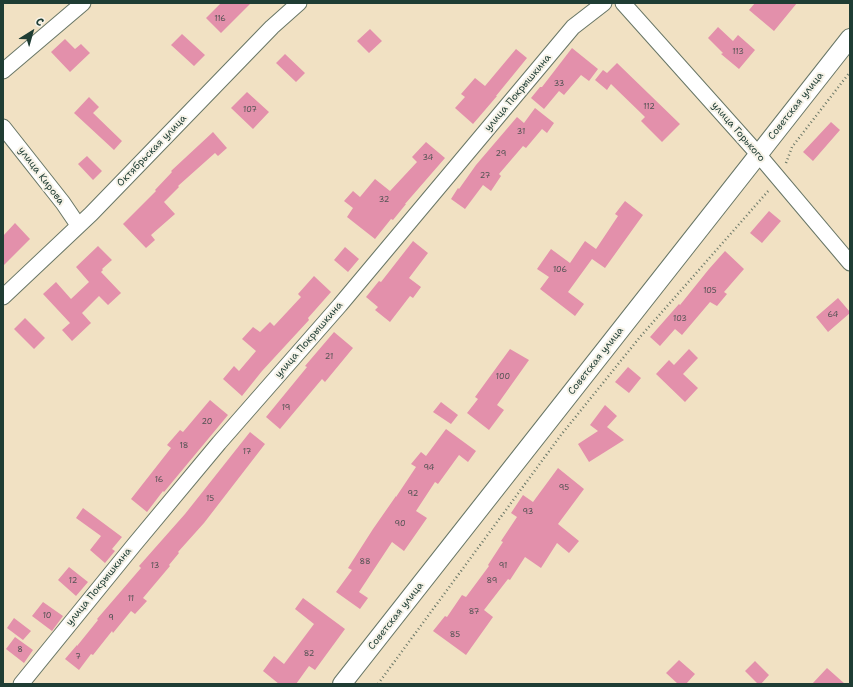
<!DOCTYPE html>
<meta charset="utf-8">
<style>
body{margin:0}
#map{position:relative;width:853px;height:687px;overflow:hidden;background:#f1e1c3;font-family:"Shantell Sans",sans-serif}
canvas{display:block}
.frame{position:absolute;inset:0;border:4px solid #1f3d34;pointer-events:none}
.north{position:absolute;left:12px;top:12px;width:40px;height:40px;-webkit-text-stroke:3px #f7f3e8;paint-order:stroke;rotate:37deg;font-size:11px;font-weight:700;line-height:16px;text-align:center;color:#1f3d34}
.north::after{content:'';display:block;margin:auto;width:14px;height:18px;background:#1f3d34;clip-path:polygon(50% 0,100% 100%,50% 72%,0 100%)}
</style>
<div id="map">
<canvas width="853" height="687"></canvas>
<div class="frame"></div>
<div class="north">С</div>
</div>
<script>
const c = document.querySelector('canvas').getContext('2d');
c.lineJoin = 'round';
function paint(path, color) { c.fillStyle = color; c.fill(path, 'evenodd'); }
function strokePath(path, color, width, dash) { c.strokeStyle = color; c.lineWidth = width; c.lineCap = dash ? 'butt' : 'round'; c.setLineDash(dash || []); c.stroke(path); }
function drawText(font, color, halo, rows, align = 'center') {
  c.font = font + ' "Shantell Sans",sans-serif'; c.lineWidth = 4; c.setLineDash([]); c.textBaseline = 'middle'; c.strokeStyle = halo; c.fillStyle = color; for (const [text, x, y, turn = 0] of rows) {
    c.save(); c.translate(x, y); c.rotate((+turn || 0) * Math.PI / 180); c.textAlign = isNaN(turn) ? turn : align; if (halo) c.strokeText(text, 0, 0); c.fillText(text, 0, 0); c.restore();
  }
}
const building = new Path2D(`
 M221,3H251L221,33L206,18Z
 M755,3H797L774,31L749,10Z
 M718,27L733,41L738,35L755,50L739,69L721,54L723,53L708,38Z
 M370,29L382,41L369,53L357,41Z
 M182,34L205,55L194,66L171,45Z
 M65,39L75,49L81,44L90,53L70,72L51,52Z
 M572,48L598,69L589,81L581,75L564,95L559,91L544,109L531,98L540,87H542Z
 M516,49L527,58L496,96H497L473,124L455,108L465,97L461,94L475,78L485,86Z
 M285,54L305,73L296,82L276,63Z
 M617,63L680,124L662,142L641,121L645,117L611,84L607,90L595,80L603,70L607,73Z
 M247,92L269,112L253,129L231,108Z
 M89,97L99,107L93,113L122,141L114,150L74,113Z
 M535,108L554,123L547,133L542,129L526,148L523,146L499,174L501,176L491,191L483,185L465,209L451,199L458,188L459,189L476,165L517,117L524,123Z
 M831,122L840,130L813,161L803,152Z
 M213,132L227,148L218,156L215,153L178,186L179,187L164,202L175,214L151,235L155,240L146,248L123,224L156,191L155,190L172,172L171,171Z
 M426,142L445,158L405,204H406L393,220L391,219L375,239L347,217L353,208L344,201L353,191L360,197L375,179L390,191L417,162L412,157Z
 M87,156L102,171L93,180L78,164Z
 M625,201L643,215L605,268L592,259L568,292L584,304L575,316L540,289L549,277L537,269L551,249L570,263L585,241L596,249L618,216L615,214Z
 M769,211L781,221L762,243L750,233Z
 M15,223L30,239L3,266V236Z
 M413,241L428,253L409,278L421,287L413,298L410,296L390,322L375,310L378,307L366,297L379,281L381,282Z
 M98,246L112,260L102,269L103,270L101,272L121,293L108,305L99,296L82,313L91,323L72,341L62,330L70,323L43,294L56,282L71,299L89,282L76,267Z
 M345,247L359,259L348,272L334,260Z
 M725,251L744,269L724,292L727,294L717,306L710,302L682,335L675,329L660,346L650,337L679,304L680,305L709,269Z
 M314,276L331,292L308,318L309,320L262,371L242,396L223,379L234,366L239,371L256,351L242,339L253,327L260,332L270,322L274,326L301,297L298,294Z
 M838,298L850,312V313L828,332L816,317Z
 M25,318L45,338L34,349L14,329Z
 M334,332L353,348L325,382L322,379L280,429L266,417L307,367L305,366Z
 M510,349L529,360L497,405L504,410L489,430L467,413L478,399L475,397Z
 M689,349L698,358L683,374L698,388L685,402L656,374L669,360L674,365Z
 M628,367L641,378L629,393L615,382Z
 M210,400L228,415L164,492L163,491L147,512L131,499L171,448L167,445L180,430L183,432Z
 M441,402L458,415L451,424L433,412Z
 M605,405L617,416L607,427L624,440L589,462L578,444L598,431L590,425Z
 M446,429L476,451L468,462L459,455L438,484L435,482L416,511L427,518L404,551L392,542L359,592L368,598L360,609L336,592L352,570L348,568L373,529L396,496V497L416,467L411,464L421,452L426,456Z
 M250,432L265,444L204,523L178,552L179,553L169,565L170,566L143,598L147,601L135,614L131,611L113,633L112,631L93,655L91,654L79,670L65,659L77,645V646L98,620L97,619L141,568L139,566L185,514Z
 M558,468L584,489L558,524L579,541L569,553L557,543L541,568L525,557L510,580L508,579L484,610L493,617L466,655L433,631L445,616L447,617L462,595L466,597L489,566L488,565L503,542L501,541L517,517L511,513L523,495L533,502Z
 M83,508L122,537L112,549L115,551L105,563L90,550L101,536L76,518Z
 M69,567L88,582L76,596L58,580Z
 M303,598L345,629L315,670L309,666L296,684H279L263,671L274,656L284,664L314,624L295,609Z
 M43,602L63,616L52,631L32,616Z
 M14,618L31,631L23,640L7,628Z
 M15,637L33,650L24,663L6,649Z
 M679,660L695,674L686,684H678L666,673Z
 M755,661L769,675L761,684H758L745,671Z
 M827,668L845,684H812Z`);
const path = new Path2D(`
 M786,163L792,147L850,72
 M378,684L561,435L640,337L770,189`);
const minor = new Path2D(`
 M623,3L758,154L850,263
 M3,71L83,3
 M3,127L63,203L78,225
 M3,297L91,214L272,27L299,3
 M21,684L134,545L219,443L340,305L573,27L604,3`);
const tertiary = new Path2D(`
 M342,684L850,38`);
const numberNames = [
 ["116",220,19],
 ["113",738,52],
 ["33",559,84],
 ["112",649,107],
 ["107",250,110],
 ["31",521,132],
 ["29",501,154],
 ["34",428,158],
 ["27",485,176],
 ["32",384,200],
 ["106",560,270],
 ["105",710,291],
 ["64",833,315],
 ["103",680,319],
 ["21",329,357],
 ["100",503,377],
 ["19",286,408],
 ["20",207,422],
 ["18",184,446],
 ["17",247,452],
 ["94",429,468],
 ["16",159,480],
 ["95",564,488],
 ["92",413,494],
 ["15",210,499],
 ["93",528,512],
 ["90",400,524],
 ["88",365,562],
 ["13",155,566],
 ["91",503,566],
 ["12",73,581],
 ["89",492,581],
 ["11",131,599],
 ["87",474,612],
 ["10",47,616],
 ["9",111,618],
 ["85",455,635],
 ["8",20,650],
 ["82",309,654],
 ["7",78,657]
];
const streetNames = [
 ["улица Покрышкина",518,93,-50],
 ["Советская улица",796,106,-52],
 ["улица Горького",738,132,49],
 ["Октябрьская улица",152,151,-46],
 ["улица Кирова",41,176,53],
 ["улица Покрышкина",309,340,-49],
 ["Советская улица",596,361,-52],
 ["улица Покрышкина",99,587,-51],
 ["Советская улица",396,616,-52]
];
paint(building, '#e390ab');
strokePath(minor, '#687666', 17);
strokePath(tertiary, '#687666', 20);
strokePath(path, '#687666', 2.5, [1, 3]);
strokePath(minor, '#fff', 15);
strokePath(tertiary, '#fff', 18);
drawText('8px', '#505252', null, numberNames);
drawText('10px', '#1f3d34', '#f7f3e8', streetNames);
</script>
